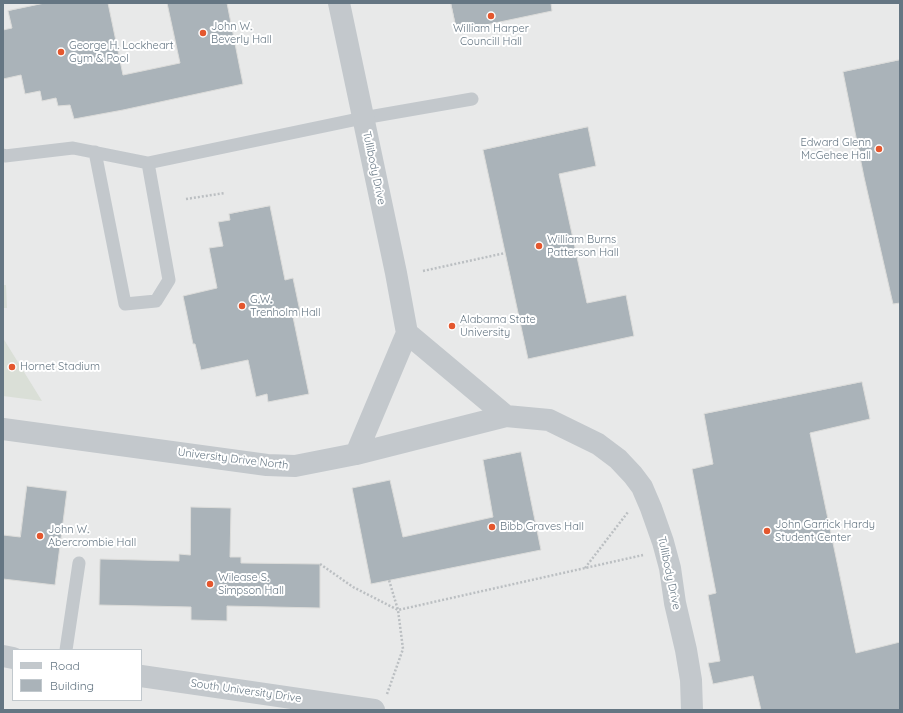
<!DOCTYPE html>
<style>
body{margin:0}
#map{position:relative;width:903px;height:713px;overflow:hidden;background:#fafaf8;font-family:Quicksand,sans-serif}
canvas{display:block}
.frame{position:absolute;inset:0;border:4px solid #657683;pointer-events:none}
.legend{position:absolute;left:12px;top:649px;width:130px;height:52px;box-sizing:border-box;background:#fff;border:1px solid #c1c8cd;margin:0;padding:5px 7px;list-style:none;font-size:12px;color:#657683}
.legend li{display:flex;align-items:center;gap:8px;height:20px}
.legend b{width:20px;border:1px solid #c1c8cd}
</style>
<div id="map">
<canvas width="903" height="713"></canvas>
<div class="frame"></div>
<ul class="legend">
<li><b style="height:5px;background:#c3c8cc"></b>Road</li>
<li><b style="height:11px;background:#aab3b9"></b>Building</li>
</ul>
</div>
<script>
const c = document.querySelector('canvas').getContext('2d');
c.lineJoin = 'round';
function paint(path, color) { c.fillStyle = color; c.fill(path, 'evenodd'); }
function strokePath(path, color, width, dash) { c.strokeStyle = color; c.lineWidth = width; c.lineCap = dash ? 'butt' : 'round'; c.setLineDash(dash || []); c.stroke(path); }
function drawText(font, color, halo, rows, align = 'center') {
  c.font = font + ' Quicksand,sans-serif'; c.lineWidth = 4; c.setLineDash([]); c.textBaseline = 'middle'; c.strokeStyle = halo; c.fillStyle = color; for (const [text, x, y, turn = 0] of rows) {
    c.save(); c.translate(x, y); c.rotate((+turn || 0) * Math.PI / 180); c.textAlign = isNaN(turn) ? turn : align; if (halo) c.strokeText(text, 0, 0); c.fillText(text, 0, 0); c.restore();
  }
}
const built = new Path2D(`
 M3,3H900V710H3ZM13,650H141V700H13Z`);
const green = new Path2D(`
 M3,285H6L7,308H3Z
 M3,338L42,401L3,396Z`);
const building = new Path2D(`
 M45,3H108L123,75L180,63L167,3H227L243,84L123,110L74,119L70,105L58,106L56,98L42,101L40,91L25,94L21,75L3,79V30L12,28L8,11Z
 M451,3H551L552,11L457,31Z
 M900,60V303L893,304L864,177L843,72Z
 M588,127L596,166L559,174L587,303L626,295L634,336L528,359L483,150Z
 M270,206L285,280L293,278L301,316L293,317L309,394L268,402L267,394L256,397L248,360L201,370L195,344H193L183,296L217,288L209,248L223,246L218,222L230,220L229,214Z
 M862,382L870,419L810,433L856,653L900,642V710H761L753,676L713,684L708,663L720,661L708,595L716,593L692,469L713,464L704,414Z
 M521,452L541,550L371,584L352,488L390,480L403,537L493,517L483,460Z
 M27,486L67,491L55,585L3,579V535L20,537Z
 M191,507L231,508L230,557H241V563L320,564V608L227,606V621L191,620V607L99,605L100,559L179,561V554L190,555Z`);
const path = new Path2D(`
 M186,199L225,193
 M423,271L505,253
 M320,564L353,587L398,610L643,555
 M585,568L628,512
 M387,694L403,649L398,610L389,580`);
const service = new Path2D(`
 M95,152L125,304L156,301L169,280L148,163
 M3,155L5,156L73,148L148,163L363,118L472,99
 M66,650L79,563`);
const minor = new Path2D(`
 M339,3L396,273L407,333L356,454
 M407,333L506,416L549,420L598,444L618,459L633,475L642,487L651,508L663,542L670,568L675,603L686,650L691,680L692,710
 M3,429L267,465L295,466L356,454L506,416
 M3,656L13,658
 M141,676L374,710`);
const markers = [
 [491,16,4,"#e4572e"],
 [203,33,4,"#e4572e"],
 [61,52,4,"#e4572e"],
 [879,149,4,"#e4572e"],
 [539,246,4,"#e4572e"],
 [242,306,4,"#e4572e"],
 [452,326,4,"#e4572e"],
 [12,367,4,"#e4572e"],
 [492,527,4,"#e4572e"],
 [767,531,4,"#e4572e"],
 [40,536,4,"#e4572e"],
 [210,584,4,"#e4572e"]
];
const poiNames = [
 ["John W.",211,27],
 ["Beverly Hall",211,40],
 ["William Harper",491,29,"center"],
 ["Councill Hall",491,42,"center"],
 ["George H. Lockheart",69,46],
 ["Gym & Pool",69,59],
 ["Edward Glenn",871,143,"right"],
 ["McGehee Hall",871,156,"right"],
 ["William Burns",547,240],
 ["Patterson Hall",547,253],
 ["G.W.",250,300],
 ["Trenholm Hall",250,313],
 ["Alabama State",460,320],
 ["University",460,333],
 ["Hornet Stadium",20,367],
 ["John Garrick Hardy",775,525],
 ["Student Center",775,538],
 ["Bibb Graves Hall",500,527],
 ["John W.",48,530],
 ["Abercrombie Hall",48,543],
 ["Wilease S.",218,578],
 ["Simpson Hall",218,591]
];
const streetNames = [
 ["Tullibody Drive",374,168,78],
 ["University Drive North",233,459,7],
 ["Tullibody Drive",669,573,78],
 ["South University Drive",246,691,8]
];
paint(built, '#e8e9e9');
paint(green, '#dadfd7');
paint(building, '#aab3b9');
strokePath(building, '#dcdcda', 1);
strokePath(path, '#bbbfc2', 2.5, [2, 2]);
strokePath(service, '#c3c8cc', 13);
strokePath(minor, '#c3c8cc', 22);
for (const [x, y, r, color] of markers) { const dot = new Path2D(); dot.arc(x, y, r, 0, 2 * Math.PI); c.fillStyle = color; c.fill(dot); strokePath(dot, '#fff', 1.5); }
drawText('11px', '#657683', '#fff', poiNames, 'left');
drawText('11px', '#657683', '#fff', streetNames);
</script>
